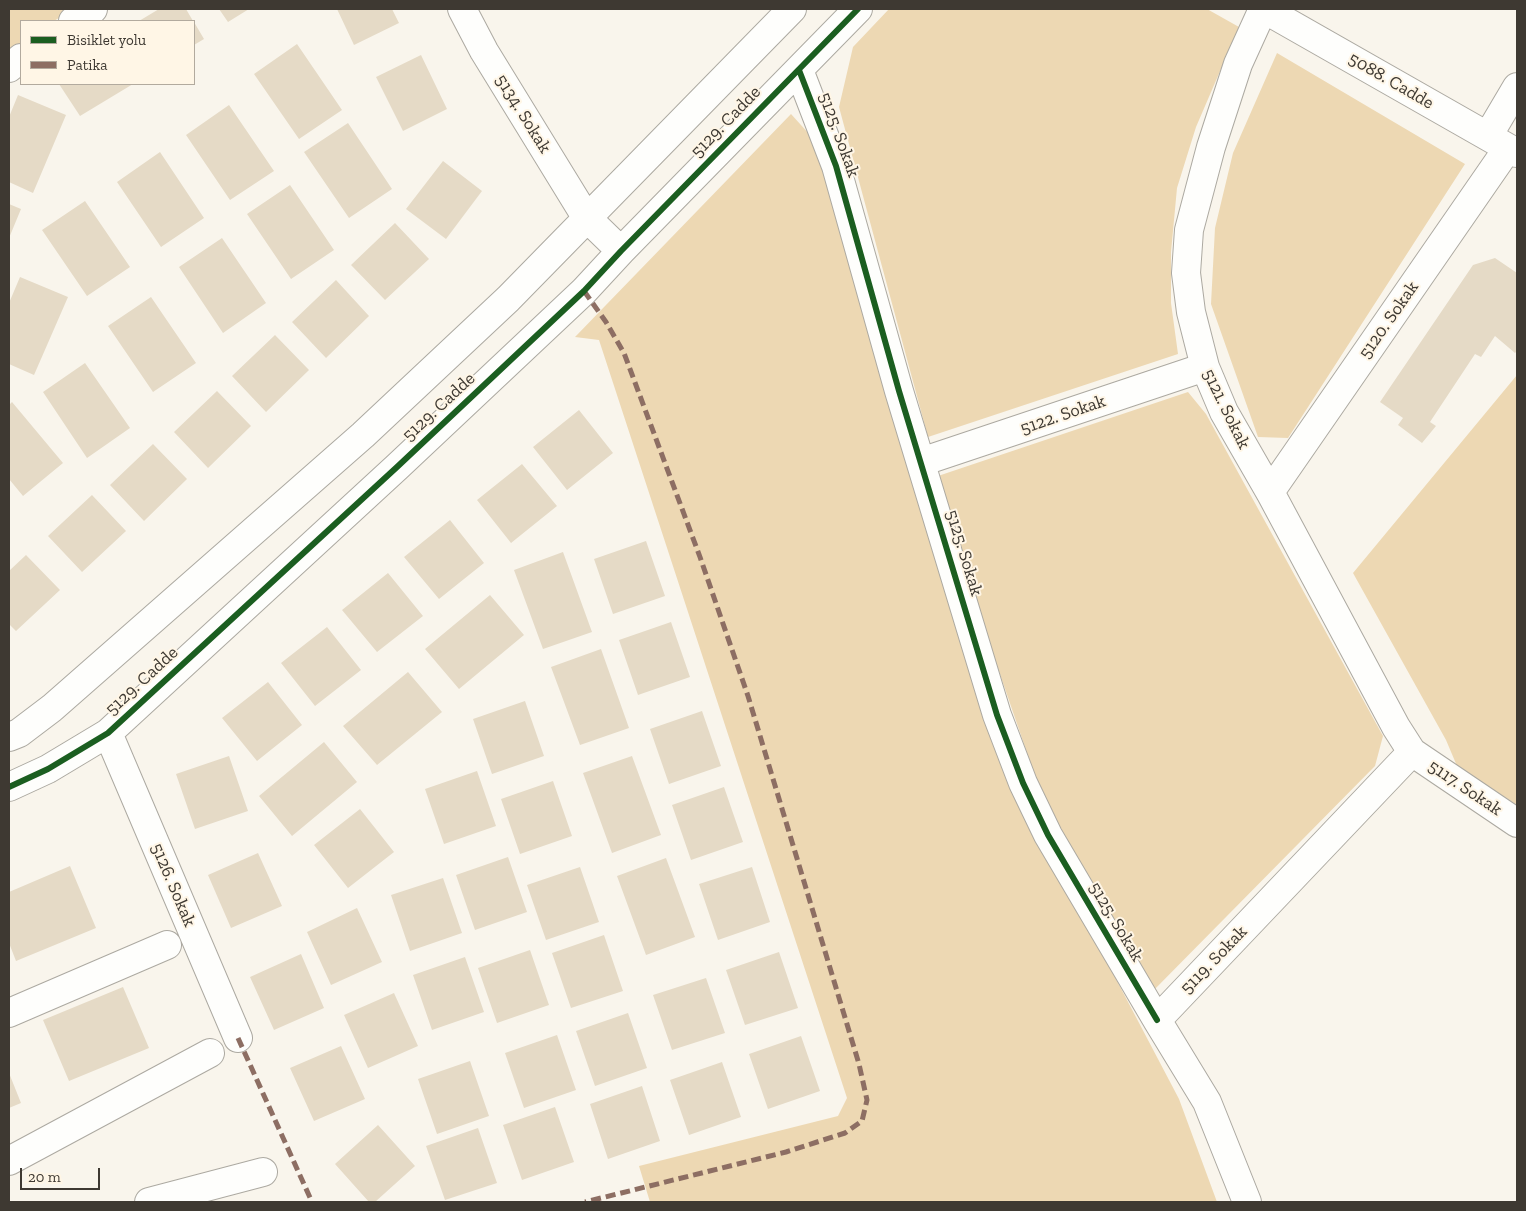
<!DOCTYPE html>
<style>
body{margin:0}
#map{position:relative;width:1526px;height:1211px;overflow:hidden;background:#f9f5ec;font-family:"Zilla Slab",serif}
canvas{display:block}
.frame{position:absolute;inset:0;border:10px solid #3e3932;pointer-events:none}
.legend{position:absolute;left:20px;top:20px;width:175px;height:65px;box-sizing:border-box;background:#fff6e6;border:1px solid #b2aa9e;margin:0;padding:6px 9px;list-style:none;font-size:15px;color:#3e3932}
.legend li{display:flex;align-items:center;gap:10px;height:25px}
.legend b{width:25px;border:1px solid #b2aa9e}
.scale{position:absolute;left:20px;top:1168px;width:80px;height:22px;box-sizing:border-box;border:2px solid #3e3932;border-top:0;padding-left:6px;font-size:15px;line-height:18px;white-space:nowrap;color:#3e3932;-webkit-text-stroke:4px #fff6e6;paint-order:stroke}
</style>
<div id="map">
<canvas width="1526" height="1211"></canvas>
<div class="frame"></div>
<ul class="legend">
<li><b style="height:6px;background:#1b5e20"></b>Bisiklet yolu</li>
<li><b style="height:6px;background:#8d6e63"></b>Patika</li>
</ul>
<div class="scale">20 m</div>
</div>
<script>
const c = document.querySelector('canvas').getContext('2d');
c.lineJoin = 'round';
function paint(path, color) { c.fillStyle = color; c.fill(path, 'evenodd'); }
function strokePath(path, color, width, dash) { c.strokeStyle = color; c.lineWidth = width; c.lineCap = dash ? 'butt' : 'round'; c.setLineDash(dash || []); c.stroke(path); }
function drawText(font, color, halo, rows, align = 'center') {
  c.font = font + ' "Zilla Slab",serif'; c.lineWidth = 4; c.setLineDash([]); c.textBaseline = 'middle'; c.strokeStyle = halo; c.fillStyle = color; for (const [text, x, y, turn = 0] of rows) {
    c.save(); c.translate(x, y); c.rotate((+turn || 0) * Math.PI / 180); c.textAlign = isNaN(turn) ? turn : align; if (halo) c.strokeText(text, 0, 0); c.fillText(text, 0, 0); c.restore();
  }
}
const green = new Path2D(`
 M9,9H73L54,21H21V44L9,54Z
 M889,9H1207L1239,27L1196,127L1177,188L1171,252V303L1178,354L928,437L839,107L853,47Z
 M1277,53L1465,164L1288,438L1258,437L1211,304L1215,228L1233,153Z
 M791,114L820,146L856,267L983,715L1019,804L1086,922L1179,1099L1217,1202H650L639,1166L838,1116L847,1098L599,340L575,337Z
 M1517,375V805L1457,766L1446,740L1353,573Z
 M1188,392L1206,414L1383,736L1375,766L1152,992L1049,817L990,645L935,477Z`);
const building = new Path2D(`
 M159,9H186L193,21H139Z
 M219,9H249L228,22Z
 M337,9H392L399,23L354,45Z
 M194,22L204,39L194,45Z
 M297,44L342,110L299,139L254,74Z
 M421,55L447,109L403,131L376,77Z
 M59,84H133L80,116Z
 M18,95L66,115L33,193L9,182V117Z
 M229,105L274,171L230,200L186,135Z
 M348,123L392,189L349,218L304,152Z
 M160,152L204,218L161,247L117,182Z
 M443,161L482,191L446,239L406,209Z
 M290,185L334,250L291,279L247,214Z
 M85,201L130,267L87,296L42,230Z
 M9,204L21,209L9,238Z
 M395,223L429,259L385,300L351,265Z
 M222,238L266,303L223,333L179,267Z
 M1495,258L1517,273V351L1515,353L1495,336L1481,357L1475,354L1430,422L1436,426L1422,443L1398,425L1403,418L1380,402L1473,265Z
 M20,277L68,297L34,375L9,364V303Z
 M336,280L369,316L326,358L292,322Z
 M151,297L196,363L153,392L108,326Z
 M275,335L309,370L266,412L232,376Z
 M85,363L130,428L87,458L43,392Z
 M217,391L251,426L208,468L174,432Z
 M12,402L63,463L23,496L9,479V405Z
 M579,410L613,453L567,490L533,447Z
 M153,444L187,479L144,521L110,485Z
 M522,464L557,506L511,543L477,500Z
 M92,495L126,531L82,572L48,536Z
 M450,520L484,563L439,599L404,557Z
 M646,541L665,596L613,614L594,559Z
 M563,552L592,632L543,649L514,570Z
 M26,555L60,590L16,631L9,624V571Z
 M388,573L423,616L377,652L342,610Z
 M490,595L524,635L459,689L425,649Z
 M671,622L690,677L638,695L619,640Z
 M327,627L361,670L315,706L281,663Z
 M601,649L629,728L580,745L551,667Z
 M408,672L442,712L377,765L343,726Z
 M268,682L302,725L257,761L222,718Z
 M525,701L544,756L492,774L473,719Z
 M702,711L721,766L669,784L650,729Z
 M324,742L357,782L292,836L259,796Z
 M229,756L248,811L195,829L176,774Z
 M632,756L661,835L612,853L583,773Z
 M477,771L496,826L444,844L425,789Z
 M553,781L572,836L520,854L501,799Z
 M724,787L743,842L691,860L672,805Z
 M360,809L394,852L348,888L314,845Z
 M258,853L282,906L231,928L208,875Z
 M508,857L527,912L475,930L456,875Z
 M666,858L695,937L646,955L617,876Z
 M70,866L96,928L16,961L9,943V892Z
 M580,867L599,922L546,940L527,885Z
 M752,867L770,922L718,940L699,884Z
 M443,878L462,933L410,951L391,895Z
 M357,908L382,962L331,985L307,932Z
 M604,935L623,991L571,1008L552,953Z
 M530,950L549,1005L497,1023L478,968Z
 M779,952L798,1008L745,1025L726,970Z
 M301,954L324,1008L274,1030L250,977Z
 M465,957L484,1012L432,1030L413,975Z
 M706,978L725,1033L672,1050L653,995Z
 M123,987L149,1048L69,1081L43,1020Z
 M394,993L418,1046L368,1068L344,1015Z
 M628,1013L647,1068L595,1086L576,1031Z
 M557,1035L576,1090L524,1108L505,1053Z
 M801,1036L820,1091L768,1109L749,1054Z
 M341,1046L365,1099L314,1121L290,1068Z
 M470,1061L489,1116L437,1134L418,1079Z
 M722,1062L741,1117L689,1135L670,1080Z
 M9,1073L21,1103L9,1108Z
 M642,1086L660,1141L608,1159L590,1104Z
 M555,1107L574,1162L522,1180L503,1125Z
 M378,1125L415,1166L375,1202H369L335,1164Z
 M478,1128L497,1183L445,1200L426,1146Z`);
const minor = new Path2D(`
 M462,9L484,51L586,217L621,251
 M1263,9L1238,64L1211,147L1189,230L1186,273L1191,312L1205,367L1224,412L1270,492L1396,727L1412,752L1517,823
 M1264,9L1517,153
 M73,21L93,9
 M9,68L21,58
 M799,70L836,166L899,391L997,715L1023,783L1048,835L1157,1020
 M1488,136L1517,87
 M921,462L1205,367
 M1270,492L1508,148
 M108,733L238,1038
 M9,737L19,733L52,708L363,435L508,299L792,9
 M9,787L48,769L108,733L397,467L584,291L621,251L858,9
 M9,1013L167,945
 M9,1161L210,1053
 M149,1202L263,1172
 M1247,1202L1207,1102L1157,1020L1412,752`);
const quiet = new Path2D(`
 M584,291L606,322L624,353L700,557L748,696L859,1064L867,1100L862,1121L845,1133L786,1152L585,1202
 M238,1038L312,1202`);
const cycleway = new Path2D(`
 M799,70L836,166L899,391L997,715L1023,783L1048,835L1157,1020
 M9,787L48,769L108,733L397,467L584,291L621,251L858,9`);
const streetNames = [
 ["5088. Cadde",1391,81,30],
 ["5134. Sokak",523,114,58],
 ["5129. Cadde",726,122,-46],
 ["5125. Sokak",839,135,70],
 ["5120. Sokak",1389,320,-55],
 ["5129. Cadde",439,407,-43],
 ["5121. Sokak",1226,409,64],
 ["5122. Sokak",1063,415,-19],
 ["5125. Sokak",964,553,73],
 ["5129. Cadde",142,681,-43],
 ["5117. Sokak",1465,788,34],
 ["5126. Sokak",173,885,67],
 ["5125. Sokak",1116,922,59],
 ["5119. Sokak",1214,960,-46]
];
paint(green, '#edd8b3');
paint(building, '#e5dac6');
strokePath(minor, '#aca9a1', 30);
strokePath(minor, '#fefefc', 28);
strokePath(quiet, '#8d6e63', 5, [10, 5]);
strokePath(cycleway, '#1b5e20', 6);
drawText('18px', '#3e3932', '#fff6e6', streetNames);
</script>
